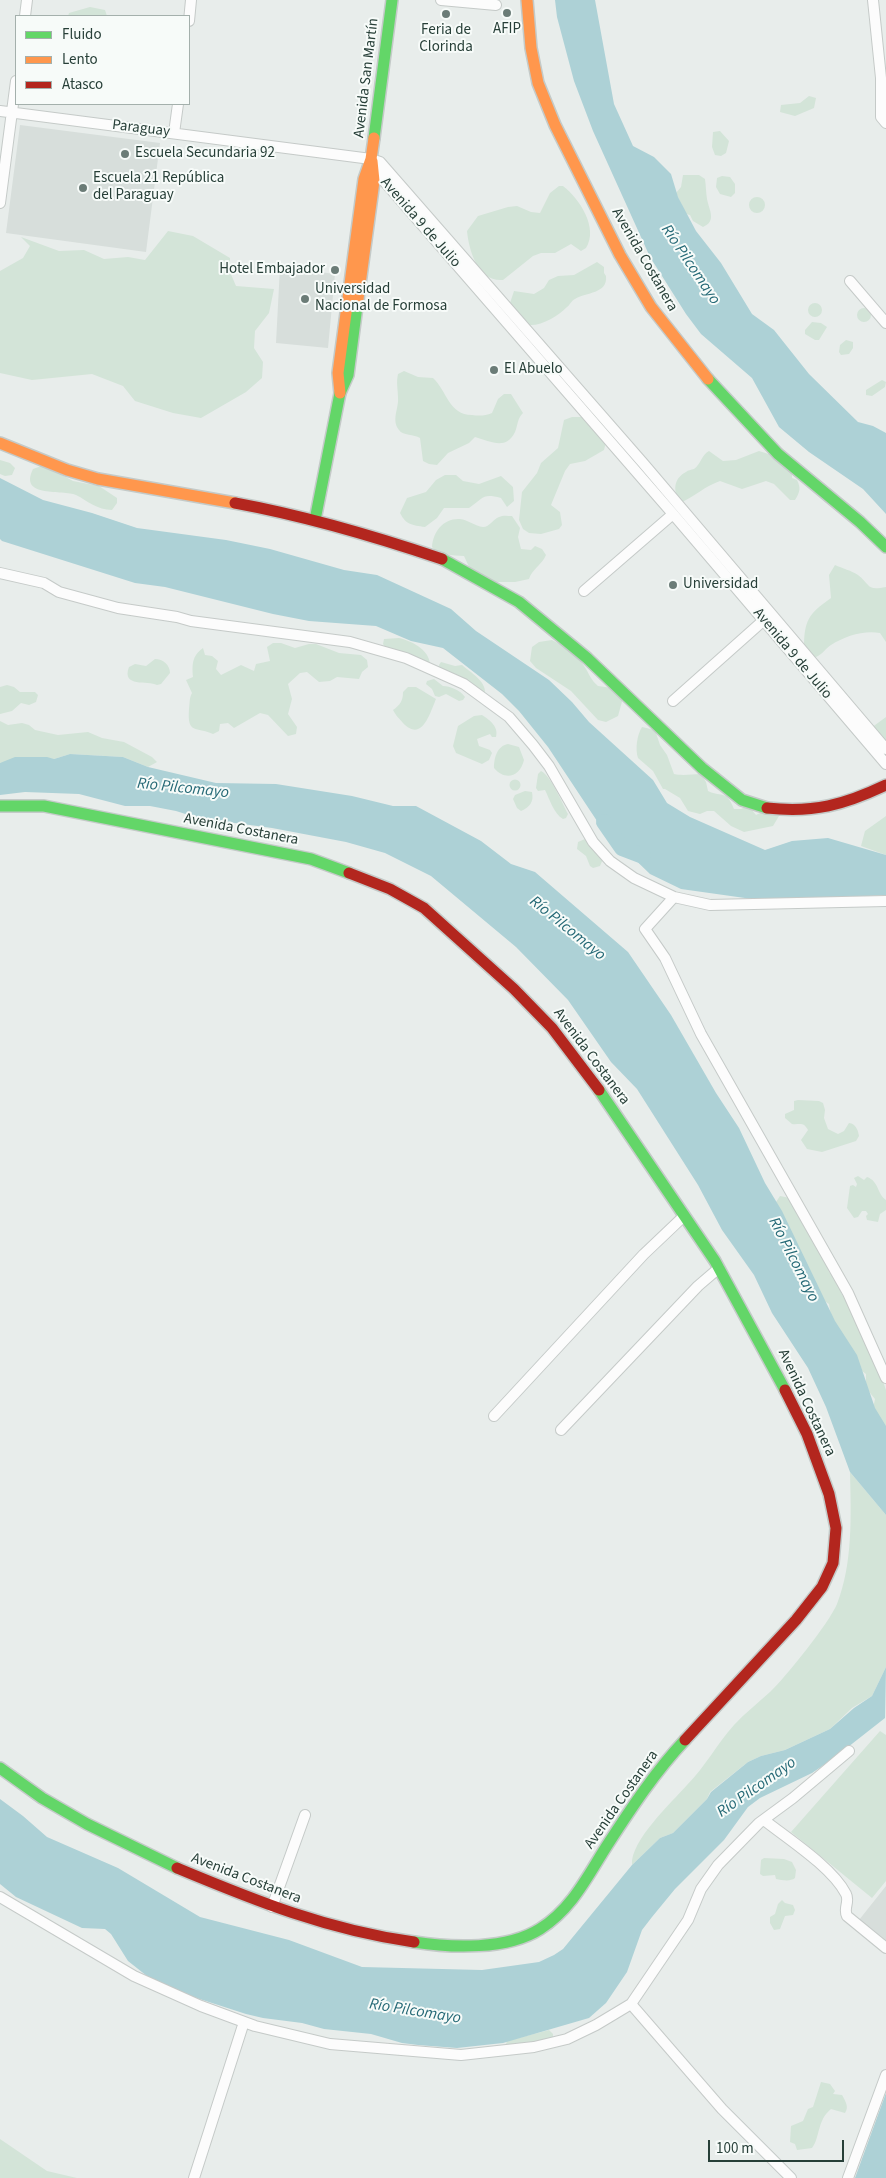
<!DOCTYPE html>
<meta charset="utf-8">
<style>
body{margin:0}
#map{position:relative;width:886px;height:2178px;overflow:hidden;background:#e8edeb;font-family:"Source Sans 3",sans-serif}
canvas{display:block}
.legend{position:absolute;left:15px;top:15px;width:175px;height:90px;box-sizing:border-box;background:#f7fbf9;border:1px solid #a4b0ac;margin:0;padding:6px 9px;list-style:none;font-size:15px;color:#273f38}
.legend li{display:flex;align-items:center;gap:10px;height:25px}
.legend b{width:25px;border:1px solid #a4b0ac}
.scale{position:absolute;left:708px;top:2140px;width:136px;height:22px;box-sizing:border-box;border:2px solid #273f38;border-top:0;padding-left:6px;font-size:15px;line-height:18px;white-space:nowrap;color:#273f38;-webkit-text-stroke:4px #f7fbf9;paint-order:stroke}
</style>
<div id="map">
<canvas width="886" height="2178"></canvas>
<ul class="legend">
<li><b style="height:6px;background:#63d668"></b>Fluido</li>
<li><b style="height:6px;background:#ff974d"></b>Lento</li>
<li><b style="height:6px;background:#b3261e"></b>Atasco</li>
</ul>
<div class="scale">100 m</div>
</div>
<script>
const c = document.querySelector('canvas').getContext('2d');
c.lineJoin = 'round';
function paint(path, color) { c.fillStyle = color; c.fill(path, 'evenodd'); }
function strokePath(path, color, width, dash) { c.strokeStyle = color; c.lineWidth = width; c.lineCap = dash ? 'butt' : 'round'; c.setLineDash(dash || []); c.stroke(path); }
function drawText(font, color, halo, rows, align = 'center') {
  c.font = font + ' "Source Sans 3",sans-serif'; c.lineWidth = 4; c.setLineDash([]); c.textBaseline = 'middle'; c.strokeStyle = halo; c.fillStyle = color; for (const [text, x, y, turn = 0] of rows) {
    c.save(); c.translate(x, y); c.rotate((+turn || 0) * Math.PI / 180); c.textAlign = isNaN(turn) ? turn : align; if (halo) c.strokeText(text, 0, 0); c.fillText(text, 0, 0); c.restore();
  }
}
const built = new Path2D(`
 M20,125L160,143L146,252L6,233Z
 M280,267L335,274L328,348L276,343Z
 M886,1886V1945L859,1920Z`);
const green = new Path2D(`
 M90,7L105,10L107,16H68L69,13Z
 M809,96L816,98L814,108L795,116L780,112L781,105L800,103Z
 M720,131L729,141L726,153L721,156L715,155L712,147L713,132Z
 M683,175H699L705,179C706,186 706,193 707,199C709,210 717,221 703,227L693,221L690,215L686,214L676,193L681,187Z
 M722,176L730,177L735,184V193L731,197L720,194L716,187L717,178Z
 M559,186H563C579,198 599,228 586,248L581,251L571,244L555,253H541L533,256L503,280C478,282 469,251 467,231L478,216L508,207L517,206L531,212L540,213L550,193Z
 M749 205a8 8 0 1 1 16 0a8 8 0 1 1-16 0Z
 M168,231L193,236L230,258V272L236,286L274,289L269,313L255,331L254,348L263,362L262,378L246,392L201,418L173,413L135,401L123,386L92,374L32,380L0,373V271L23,258L30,246L21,237L59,251L84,250L104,259L128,257L145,260Z
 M597,262L604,267V273L606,276C608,294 586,292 575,299C571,301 570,305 567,307C558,316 542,326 529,325L509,306L514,291L534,294L544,288L549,280L558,276L574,275Z
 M808 310a7 7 0 1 1 14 0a7 7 0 1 1-14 0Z
 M857 315a7 7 0 1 1 14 0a7 7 0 1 1-14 0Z
 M812,322L821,323L827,327L819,340H815L805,334V330Z
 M846,340L853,342V348L849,354L841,355L839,352L840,345Z
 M404,371L418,377L433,378C447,391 449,415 472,415C479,416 485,416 492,413L498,399L504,394H511L523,413C517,419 518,425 515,432C506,451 490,441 475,437L469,443L448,453L437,465L429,464L423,461L420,438C414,434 403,436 399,430C391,420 399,408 398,398C398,389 396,383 398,374Z
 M882,380L886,382L885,387L872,396L866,395V390Z
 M572,417H585L607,438L604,450L585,461L570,464L565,471L551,505L560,512L562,525L559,529L541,534L529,533L523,529L519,520L522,492L537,473L541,463L558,448L564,420Z
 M709,451L723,461L736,460L759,451L775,456L792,472V478L797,480C801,488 800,492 795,500H790L774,484L766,481L742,489L720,481C705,486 694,497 680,503C673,491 673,479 686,472C688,470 691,470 694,469C701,464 702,454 709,451Z
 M0,460L10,463L15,468L12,475L5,476L0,474Z
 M44,465L73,481L99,486L117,498V503L112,510C97,510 88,501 76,495C64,489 18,499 33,469Z
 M445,475H456L463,481L479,484L501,476L513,487L514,501L507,507L501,498C482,493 484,498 469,508H444L437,518L425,527C412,525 406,525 400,513L407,498L426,492L436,480Z
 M512,516L520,528L518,537L521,549L531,550L535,546L542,549L546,555C542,565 532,569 529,579L515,582H492L470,569L464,556C453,555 439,556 432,547C433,531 444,518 460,519C468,520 475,526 483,527C490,527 493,519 499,517C503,515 508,516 512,516Z
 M835,565C842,568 852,571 858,575C871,585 866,591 886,587V642L880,633C864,630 845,636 831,645C826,648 823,654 816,657L810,655L804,649C804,621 808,614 831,598L829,575Z
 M399,638C411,641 429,649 430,664L386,648L383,644L384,639Z
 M552,640C566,647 578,655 586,669C590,676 592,681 598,686L612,688L623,698L618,716L606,722L598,720L571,691L536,668L530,661L532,647L539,642Z
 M273,643H281L295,648L309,644H316L339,653L361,655L367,660L368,667L362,672L359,679L337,677L330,681L319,682L307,672L300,673L288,684L292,699L288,714L297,727L296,734L288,736L268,715L260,713L234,728L228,723L220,724L219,731L213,734C196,726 187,735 189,709C190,702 189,699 192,693L186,680L193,677C192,664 192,656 203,648L205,655L212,656L218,661L216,669L221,675L241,665L254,671L256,664L270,661L267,647Z
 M155,659C163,659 170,665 170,673L161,684L157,685C148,680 121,688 129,667L135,664L146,666Z
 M441,662L455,666L462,665C471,673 486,681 485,693L482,696L440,672L439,665Z
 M434,679L443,686C450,686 460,690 465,697L463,700L459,701L446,694L439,697L435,696L432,689L426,684L427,681Z
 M7,685L14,687L20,692H35L38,695L36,702L29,705L21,703L12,711L0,714V687Z
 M408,687H416L436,699C430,713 422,743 403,723C399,718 396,716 393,710C400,705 403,701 403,692Z
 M482,715C490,720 499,727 496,737H492L490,734L477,739L479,746L490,750L492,753L489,760L482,764L456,753L453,746L458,726L474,716Z
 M886,717V745L871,728Z
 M0,721L8,725L22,723L29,725L35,730L58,735L88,732L102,738L124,742L152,757L157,762L148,767L123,757L70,754L54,759L40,758L0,763Z
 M642,727L655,730L660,745L667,755L674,774C684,776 691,774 701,774L706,782L708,791C723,798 726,789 734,809H741L745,807L751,809L756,815L762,812L779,816L773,826L744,832L731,826L714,811H707L700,814L688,811L680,798L665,789H663L653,771L638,758C635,749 637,735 642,727Z
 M508,744L519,747L524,760C520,777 505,781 494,768C494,758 497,746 508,744Z
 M541,771C552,777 562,803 568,814L566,818L563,819C554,814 549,798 545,790L538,791L536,788L538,774Z
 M509.5 785a5.5 5.5 0 1 1 11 0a5.5 5.5 0 1 1-11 0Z
 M525,791L532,792C534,802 530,807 521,811L517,808L513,799L515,795Z
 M886,816V855L861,846L865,831Z
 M585,839L591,848L599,853L603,859L600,866L593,868L590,866L586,856L577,849L578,842Z
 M798,1100L819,1101L823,1103L825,1110L824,1118L828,1129L838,1134L844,1131L849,1123C856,1124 858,1130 859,1136L856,1141L822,1152L807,1149L801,1140L808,1130C803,1121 800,1125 792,1124L785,1118V1114L794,1110V1101Z
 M858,1176L864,1180L867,1177C879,1181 877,1194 886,1200V1210L880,1214L878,1222L867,1220L866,1216L868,1214L866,1211H862L858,1217L854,1218L847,1208L850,1186L853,1185L856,1187L857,1184L854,1178Z
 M780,1196L790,1198L797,1215L801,1217L814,1243L824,1248L829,1272C842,1282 837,1294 848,1300L880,1373L886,1390V1435L873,1409L875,1399L866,1388V1374L858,1368L831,1316L829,1304L821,1299L776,1202Z
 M850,1472L886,1515V1667L872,1696L852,1708L830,1729L785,1750L761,1756L748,1762L710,1792L707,1799L673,1833L660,1838L632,1865C630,1841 672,1802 687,1785C705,1767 717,1744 734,1725C745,1713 758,1703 770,1692C786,1677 829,1623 837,1604C853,1563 851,1515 850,1472Z
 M880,1731L886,1735V1881L872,1898L791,1832Z
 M764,1858L784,1859L792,1862L796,1870L795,1878C790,1882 782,1880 776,1879L775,1875L763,1876L760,1874L761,1860Z
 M782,1900L785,1903L793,1905L795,1910L793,1915L785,1916L780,1929L774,1930L770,1923V1917L775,1914L778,1904Z
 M549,2030L553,2034V2041L509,2047L506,2044L507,2041Z
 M821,2082L830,2084L835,2091L833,2094L842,2095C846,2102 849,2107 845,2113L831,2109C817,2120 820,2138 812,2148L797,2150L795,2144L790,2142L791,2126L803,2121L808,2109L813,2107Z
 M0,2139L47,2171L77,2178H0Z`);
const water = new Path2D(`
 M555,0H595L614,104L633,146L654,157L671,174L678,197L696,231L721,263L752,314L774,330L809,374L858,422L873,426L886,433V514L863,489L809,452L779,427L752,378L701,334L686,314L650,257L593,131L574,81L557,17Z
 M0,478L43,500L92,513L137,528L226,540L270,549L344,570L377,575L451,609L476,631L549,680L572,702L589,722L653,780L667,803L690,817L765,850L792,841L828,838L886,855V895L784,901L752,899L681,889L650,874L623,848L617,840L599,824L548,747L519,711L502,694L443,648L411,641L376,626L309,621L273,614L165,587L135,583L2,541L0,539Z
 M70,754L123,757L148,767L216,783L276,784L352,796L393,806H416L481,841L511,864L535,872L628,952L671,1015L716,1093L739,1128L765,1183L782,1211L835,1321L857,1355L875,1408L886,1426V1515L850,1472L826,1407L808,1368L772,1313L754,1275L722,1230L698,1185L637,1089L611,1062L568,1000L516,947L431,876L385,853L346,842L272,828L198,818L176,811L150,806H125L79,794L25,792L0,795V763L15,757H47L54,759Z
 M886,1667L885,1718L834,1758L812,1773L760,1798L748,1807L724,1840L675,1889L652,1917L642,1930L627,1972L606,2003L589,2018L503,2043L457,2048L418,2045L402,2043L371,2034L324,2029L302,2023L263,2018L246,2014L178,1992L152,1980L128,1961L111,1934L105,1929L82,1928L16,1897L0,1884V1799L23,1816L47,1837L118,1868L200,1917L289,1940L362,1967L482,1970L539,1962L554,1955L563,1949L632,1865L660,1838L673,1833L707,1799L711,1792L748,1762L761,1756L785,1750L830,1729L854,1708L872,1696Z
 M886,2093V2178H855Z`);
const river = new Path2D(`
 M604,822L622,848L643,856`);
const street = new Path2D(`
 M441,0L496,5
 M873,0L881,78V117L886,123
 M25,16L27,0
 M189,21L191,0
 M0,111L371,159L380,162L643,463L886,749
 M174,133L178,104
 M375,167L377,173L673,514L886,764
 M0,203L16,81
 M850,281L886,323
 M0,573L44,583L59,592L118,608L177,617L191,621L350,642L406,658L464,684L509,717L533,745L549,766L593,842L610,861L634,878L674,897L710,905L886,901
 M584,591L673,514
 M673,701L764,620
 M674,897L645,929L665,958L701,1034L848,1293L886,1378
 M494,1416L644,1254L684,1216
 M561,1430L698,1286L719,1268
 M764,1820C788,1839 832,1867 846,1894C850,1902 843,1908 847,1916L886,1948
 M0,1897L134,1976L201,2006L255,2026L330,2044L461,2055L534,2047L567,2039L596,2025L631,2004L688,1920L701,1889L718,1865L759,1823L793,1798L849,1751
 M272,1907L305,1815
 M631,2004L722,2109L791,2178
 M194,2178L244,2022
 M848,2178L886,2075`);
const fast = new Path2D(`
 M374,138L392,0
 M708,379L778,454L860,522L886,547
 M315,520L340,393L348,375L357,306
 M442,559L519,602L587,658L702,768L742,800L767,808
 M0,806H44L311,859L349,873
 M599,1090L715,1261L785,1390
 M0,1768L42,1798L87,1824L177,1868
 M414,1942C452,1948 507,1950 540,1929C573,1908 588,1875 608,1844C632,1807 655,1772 685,1740`);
const slow = new Path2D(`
 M527,0L531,48L538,83L555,125L620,255L651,307L708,379
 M357,306L374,181L372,161
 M340,393L338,373L364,179L371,159L374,138
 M0,443L67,470L98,479L235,503`);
const jam = new Path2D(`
 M235,503C306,516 374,536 442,559
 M767,808C814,813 844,805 886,785
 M349,873L390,889L424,908L514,989L552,1028L599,1090
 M685,1740L796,1620L822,1587L833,1563L836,1528L829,1494L807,1434L785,1390
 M177,1868C256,1901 328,1930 414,1942`);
const markers = [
 [507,13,5,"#6b7c77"],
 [446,14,5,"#6b7c77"],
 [125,154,5,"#6b7c77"],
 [83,188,5,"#6b7c77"],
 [335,270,5,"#6b7c77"],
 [305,299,5,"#6b7c77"],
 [494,370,5,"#6b7c77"],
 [673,585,5,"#6b7c77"]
];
const poiNames = [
 ["AFIP",507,30,"center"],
 ["Feria de",446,31,"center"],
 ["Clorinda",446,48,"center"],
 ["Escuela Secundaria 92",135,154],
 ["Escuela 21 República",93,179],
 ["del Paraguay",93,196],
 ["Hotel Embajador",325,270,"right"],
 ["Universidad",315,290],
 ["Nacional de Formosa",315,307],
 ["El Abuelo",504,370],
 ["Universidad",683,585]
];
const streetNames = [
 ["Avenida San Martín",367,78,-83],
 ["Paraguay",141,129,7],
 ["Avenida 9 de Julio",420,223,49],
 ["Avenida Costanera",644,260,60],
 ["Avenida 9 de Julio",792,654,50],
 ["Avenida Costanera",241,830,11],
 ["Avenida Costanera",591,1057,53],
 ["Avenida Costanera",806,1403,65],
 ["Avenida Costanera",622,1800,-55],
 ["Avenida Costanera",246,1879,21]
];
const waterNames = [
 ["Río Pilcomayo",690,265,56],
 ["Río Pilcomayo",183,789,6],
 ["Río Pilcomayo",567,929,39],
 ["Río Pilcomayo",793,1260,63],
 ["Río Pilcomayo",757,1788,-35],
 ["Río Pilcomayo",415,2012,9]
];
paint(built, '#d7dedb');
paint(green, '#d3e4d8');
paint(water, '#add1d6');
strokePath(river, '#add1d6', 16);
strokePath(street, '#c5cac8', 12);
strokePath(fast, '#c4cac8', 14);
strokePath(slow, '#c4cac8', 14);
strokePath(jam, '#c4cac8', 14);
strokePath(street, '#fcfcfc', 10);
strokePath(fast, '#63d668', 11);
strokePath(slow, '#ff974d', 11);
strokePath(jam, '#b3261e', 11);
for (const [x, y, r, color] of markers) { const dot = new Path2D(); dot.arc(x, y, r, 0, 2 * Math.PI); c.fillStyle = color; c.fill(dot); strokePath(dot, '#f7fbf9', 2); }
drawText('15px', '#273f38', '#f7fbf9', poiNames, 'left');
drawText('15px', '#273f38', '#f7fbf9', streetNames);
drawText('italic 16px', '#256976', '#f7fbf9', waterNames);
</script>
